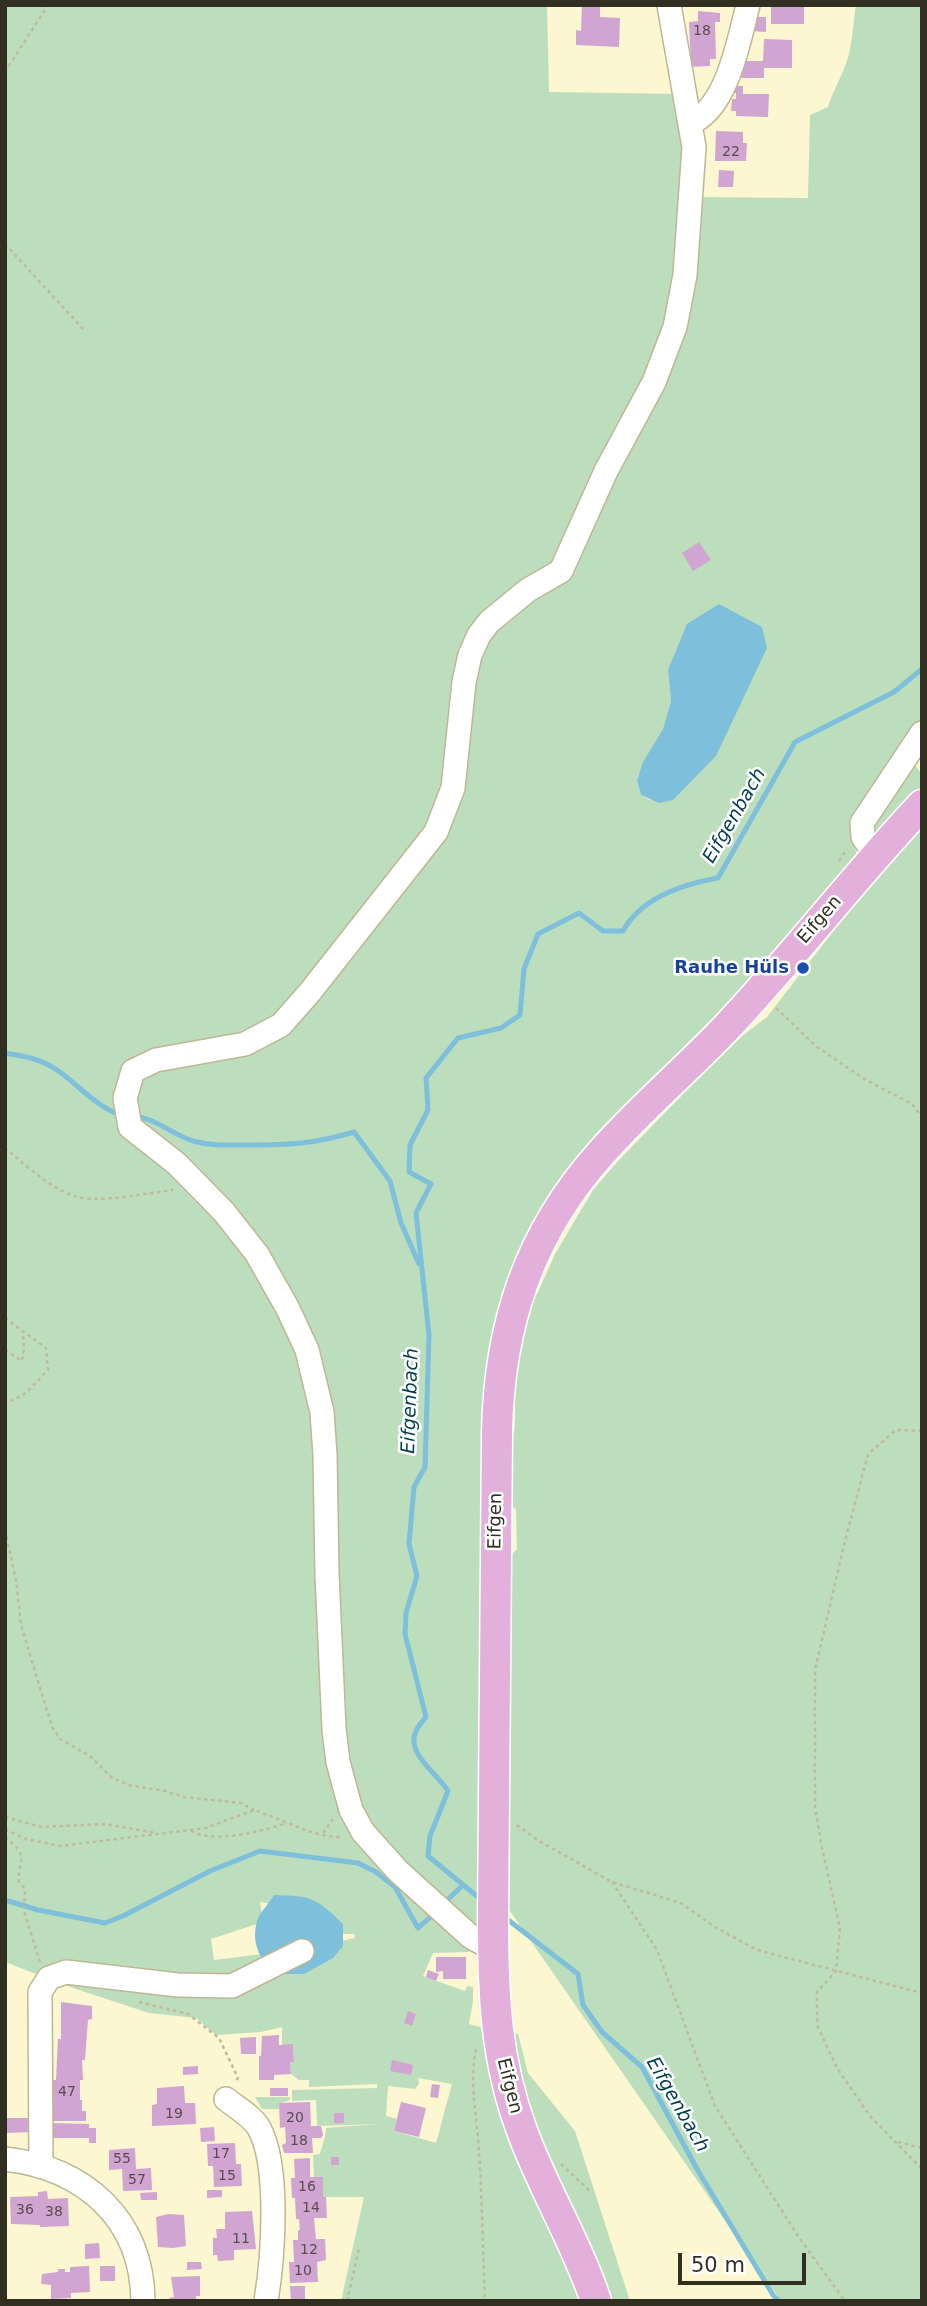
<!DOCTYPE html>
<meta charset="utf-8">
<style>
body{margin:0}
#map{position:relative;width:927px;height:2306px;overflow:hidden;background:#fcf6d1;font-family:"DejaVu Sans",sans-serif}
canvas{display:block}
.frame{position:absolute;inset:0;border:7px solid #312f21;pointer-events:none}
.scale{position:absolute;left:678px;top:2253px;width:128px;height:32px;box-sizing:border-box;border:4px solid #312f21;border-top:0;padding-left:9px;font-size:21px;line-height:24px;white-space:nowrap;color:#312f21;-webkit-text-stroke:5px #fff;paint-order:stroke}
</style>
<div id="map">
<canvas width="927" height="2306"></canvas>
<div class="frame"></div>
<div class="scale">50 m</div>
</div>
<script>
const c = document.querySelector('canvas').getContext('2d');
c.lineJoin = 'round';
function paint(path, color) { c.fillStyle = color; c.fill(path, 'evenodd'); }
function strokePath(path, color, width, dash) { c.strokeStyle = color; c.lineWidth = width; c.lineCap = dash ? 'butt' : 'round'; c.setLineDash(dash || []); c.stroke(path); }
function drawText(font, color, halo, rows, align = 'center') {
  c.font = font + ' "DejaVu Sans",sans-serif'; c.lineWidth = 5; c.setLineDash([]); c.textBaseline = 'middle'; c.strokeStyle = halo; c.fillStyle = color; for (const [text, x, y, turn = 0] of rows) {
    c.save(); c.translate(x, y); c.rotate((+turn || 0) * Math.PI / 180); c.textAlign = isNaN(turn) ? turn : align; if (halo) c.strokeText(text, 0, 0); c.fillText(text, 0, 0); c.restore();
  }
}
const green = new Path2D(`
 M5,5H547L549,92L681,94L686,133L683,211L659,384L697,197L808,198L810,115L828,107C833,90 842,77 847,60C853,43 853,23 856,5H922V720L885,774L853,835L857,859L519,1266L480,1920C474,1929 466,1940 469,1952L433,1953L423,1976L465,1991L467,1986L473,1987V2001L469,2024L506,2034H518L528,2073L575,2131L630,2301H341L364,2197H323V2177H314L313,2155L320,2154C322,2145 326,2137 326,2128L377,2124L317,2126L316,2100L292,2101V2090L377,2088V2084L309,2087V2080H299L291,2074L290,2062L294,2061L293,2045H282V2027L261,2032L216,2035L196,2018L149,2013L67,1986L5,1962ZM668,670L716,756L650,800L641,795L637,782L663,730L671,701ZM260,1902L294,1908L342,1934H354L355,1938L294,1950L214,1960L211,1939L263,1922ZM418,2078L452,2084L436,2143L394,2131L397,2119L386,2116L388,2086L415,2089L419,2084Z
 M911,759L922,775V791L880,834L875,833L872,827Z
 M922,827V2301H781L503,1901L507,1411L514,1341L534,1276L545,1252L577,1198L615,1150L737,1028L739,1029V1033C718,1051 698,1073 678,1093C616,1154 546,1221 527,1309L537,1294L555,1254L593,1190L618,1161L692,1085L742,1036L767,1017L851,908ZM511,1385C516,1401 518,1431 509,1446ZM509,1505L516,1509L517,1549L510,1556L509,1563Z
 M255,2097H290V2100L279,2104V2109H262Z`);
const water = new Path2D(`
 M719,604L762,627L767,648L716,756L673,800L659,803L641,795L637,781L643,762L663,729L671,701L668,670L687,624Z
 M274,1895C313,1896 316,1898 343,1924V1946L333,1958L304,1974H275C259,1959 250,1941 258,1918C262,1910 270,1902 274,1895Z`);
const stream = new Path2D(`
 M5,1053C24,1056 41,1059 57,1070C79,1085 95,1106 120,1115
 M133,1116C156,1118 171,1134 193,1141C211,1146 229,1145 247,1145C289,1145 314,1144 354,1132L390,1181L401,1223L419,1264
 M5,1900L38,1910L105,1923L123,1916L210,1871L260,1851L358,1863L376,1872L395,1887L418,1928L435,1913
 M484,1902L428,1856L430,1836L448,1791C438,1774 405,1753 416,1731C418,1726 423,1721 426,1717L405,1634L406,1613L417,1576L409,1544L414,1487L425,1467L429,1335L416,1213L431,1184L409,1172L410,1145L428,1110L426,1078L458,1038L501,1028L520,1015L524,969L538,934L579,913L603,931H623C641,898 684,884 718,878L795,742L894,692L922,669
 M444,1903L462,1886
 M503,1916L578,1974L583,2005L602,2032L642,2067L697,2169L773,2295L779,2301`);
const building = new Path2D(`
 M582,5H600V17L620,18L619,47L576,45V30L581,31Z
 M771,5H804V24H771Z
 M698,11L720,13V22H715L716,59H710V66L691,67L689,22L698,21Z
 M752,17H766V32L751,31Z
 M764,39L792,40V68H764V78H735L740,61H763Z
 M731,86H743V94H769L768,117L736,116V111H731L732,99H736V93H731Z
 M716,131L743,132V143H747L746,161H715Z
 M719,170L734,171L733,187H718Z
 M699,542L711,560L693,571L682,553Z
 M436,1957H466V1979H443V1971L436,1972Z
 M428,1970L439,1974L436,1981L426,1977Z
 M61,2002L92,2006V2019L88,2020L85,2060H82L83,2080H80V2100H82V2111H86V2121H51L50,2100H53V2080H56L58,2039H61Z
 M408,2011L416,2014L412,2026L404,2023Z
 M279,2035V2045L293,2044L294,2062H290L291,2074L274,2075V2080H259V2056H261L262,2036Z
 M256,2037V2054H241L240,2038Z
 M392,2060L413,2065L411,2075L390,2071Z
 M198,2066V2074L183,2075V2067Z
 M432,2084L440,2085L438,2098L430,2097Z
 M184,2086L185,2103H195L196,2124L152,2126V2105L157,2104V2088Z
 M270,2088H288V2096H270Z
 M310,2102L311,2126H321L323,2135L321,2138H312L313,2153H284L282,2145L286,2143L285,2127L280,2128L279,2103Z
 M401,2102L426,2108L419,2137L394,2131Z
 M334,2113H344V2123H334Z
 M5,2118H33V2132L5,2133Z
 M51,2123L89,2124V2128H96V2143H89V2138H51Z
 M214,2127L215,2141L201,2142L200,2128Z
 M235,2143L236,2164H241L242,2186L214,2187L213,2166H208L207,2144Z
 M135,2148L136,2169L151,2168L152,2190L123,2191L122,2169L109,2170V2150Z
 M331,2157H339V2165H331Z
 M310,2158V2177H323V2197H326L327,2218H314L316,2239H325L326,2260L317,2262L318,2282L290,2283L289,2262H294L293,2240H298V2230H300L299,2219H296L295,2198H292L291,2178H295L294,2159Z
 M207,2190H222V2197L207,2198Z
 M47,2191L48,2199L68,2198L69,2226L40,2227V2225L11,2224L10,2197L38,2196V2192Z
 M157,2192V2200H141L140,2193Z
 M252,2211L256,2249L234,2250V2260L218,2261L217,2255H213V2238H217L216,2229H225V2212Z
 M168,2214L184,2215L186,2246L173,2248L158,2247L156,2217Z
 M99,2243L100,2258L85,2259V2244Z
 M187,2262H201L202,2269L187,2270Z
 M89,2266L90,2292L71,2293V2298L51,2299V2285L41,2284L42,2274L58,2272V2269H65V2272H70V2267Z
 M100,2266H115V2281H100Z
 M200,2276V2296H196V2301H169V2298L174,2297L171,2277Z
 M290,2286H305V2301H291Z`);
const path = new Path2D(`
 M5,72L48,5
 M5,244L85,331
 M839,861L847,849
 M776,1008L817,1047L866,1080L912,1104L922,1117
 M5,1148C25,1165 47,1185 71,1195C98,1205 144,1193 173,1190
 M5,1318L46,1348L48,1370L26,1393L5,1404
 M5,1350L22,1361L24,1348L23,1332
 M922,1431L896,1430L868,1454L844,1545L815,1670V1807L822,1848L840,1928L836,1971L817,1992V2025L837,2068L870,2116L922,2169
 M5,1530L16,1580L21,1625L52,1727L60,1739L90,1756L111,1777L128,1785L165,1791L184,1797L241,1803L254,1810
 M5,1817L41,1827L105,1824L156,1833
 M517,1825L539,1841L612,1882L681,1903L715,1927L757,1950L922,1993
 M5,1829L26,1839L60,1846L206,1828L254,1810C283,1819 313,1838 343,1837
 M191,1831C214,1844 262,1831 287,1823
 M323,1833L333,1819
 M5,1837C31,1859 18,1855 19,1882L25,1889L24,1911L40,1962
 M612,1882L657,1950L715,2106L800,2239L845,2301
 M139,2002L188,2014L219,2038L238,2078L236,2081
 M476,2049C469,2083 477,2117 479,2151C482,2201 483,2251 485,2301
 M898,2142L922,2148
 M561,2164L592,2193
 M347,2301L359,2249`);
const minor = new Path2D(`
 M690,123C727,109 739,40 748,5
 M876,856L863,837L862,823L922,733
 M493,1949L471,1937L398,1871L363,1832L351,1810L338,1762L334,1729L327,1574L325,1455L322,1412L307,1350L288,1309L257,1254L224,1212L177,1164L130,1127L125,1098L133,1071L156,1060L245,1044L281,1025L310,992L436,832L453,788L464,682L470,655L479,635L489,622L528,590L561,571L606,471L654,382L675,327L685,275L694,147L669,5
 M226,2099C237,2108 252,2116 259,2128C280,2166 273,2259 266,2301
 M5,2159C84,2168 142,2218 143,2301
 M41,2165L40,1992L49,1978L66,1972L178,1985L232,1986L302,1951`);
const major = new Path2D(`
 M596,2301C576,2241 542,2187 521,2128C496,2060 493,1993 493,1921L497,1433C499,1325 529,1233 602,1152C641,1108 686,1070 726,1028C794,956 854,877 922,805`);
const markers = [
 [803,968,7,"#1a4fb4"]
];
const numberNames = [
 ["18",702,31],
 ["22",731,152],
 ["47",67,2092],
 ["19",174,2114],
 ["20",295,2118],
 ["18",299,2141],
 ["17",221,2154],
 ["55",122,2159],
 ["15",227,2176],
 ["57",137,2180],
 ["16",307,2187],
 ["14",311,2208],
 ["36",25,2210],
 ["38",54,2212],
 ["11",241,2239],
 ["12",309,2250],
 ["10",303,2271]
];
const streetNames = [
 ["Eifgen",820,920,-49],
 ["Eifgen",496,1521,-89],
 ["Eifgen",509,2086,76]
];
const transitNames = [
 ["Rauhe Hüls",789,968]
];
const waterNames = [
 ["Eifgenbach",735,816,-60],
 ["Eifgenbach",411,1401,-88],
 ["Eifgenbach",677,2105,60]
];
paint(green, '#bddebd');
paint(water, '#7ebfdb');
strokePath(stream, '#7ebfdb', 5);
paint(building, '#d0a5d1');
strokePath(minor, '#beb794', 26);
strokePath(major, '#fff', 33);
strokePath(path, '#bfba9c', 2.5, [3.5, 3.5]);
strokePath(minor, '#fff', 23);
strokePath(major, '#e3b0dc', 30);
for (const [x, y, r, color] of markers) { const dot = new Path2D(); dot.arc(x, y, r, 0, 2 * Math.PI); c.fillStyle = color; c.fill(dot); strokePath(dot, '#fff', 2.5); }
drawText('14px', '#594c4d', null, numberNames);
drawText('18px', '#312f21', '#fff', streetNames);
drawText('bold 18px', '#164399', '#fff', transitNames, 'right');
drawText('italic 19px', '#033e52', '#fff', waterNames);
</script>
